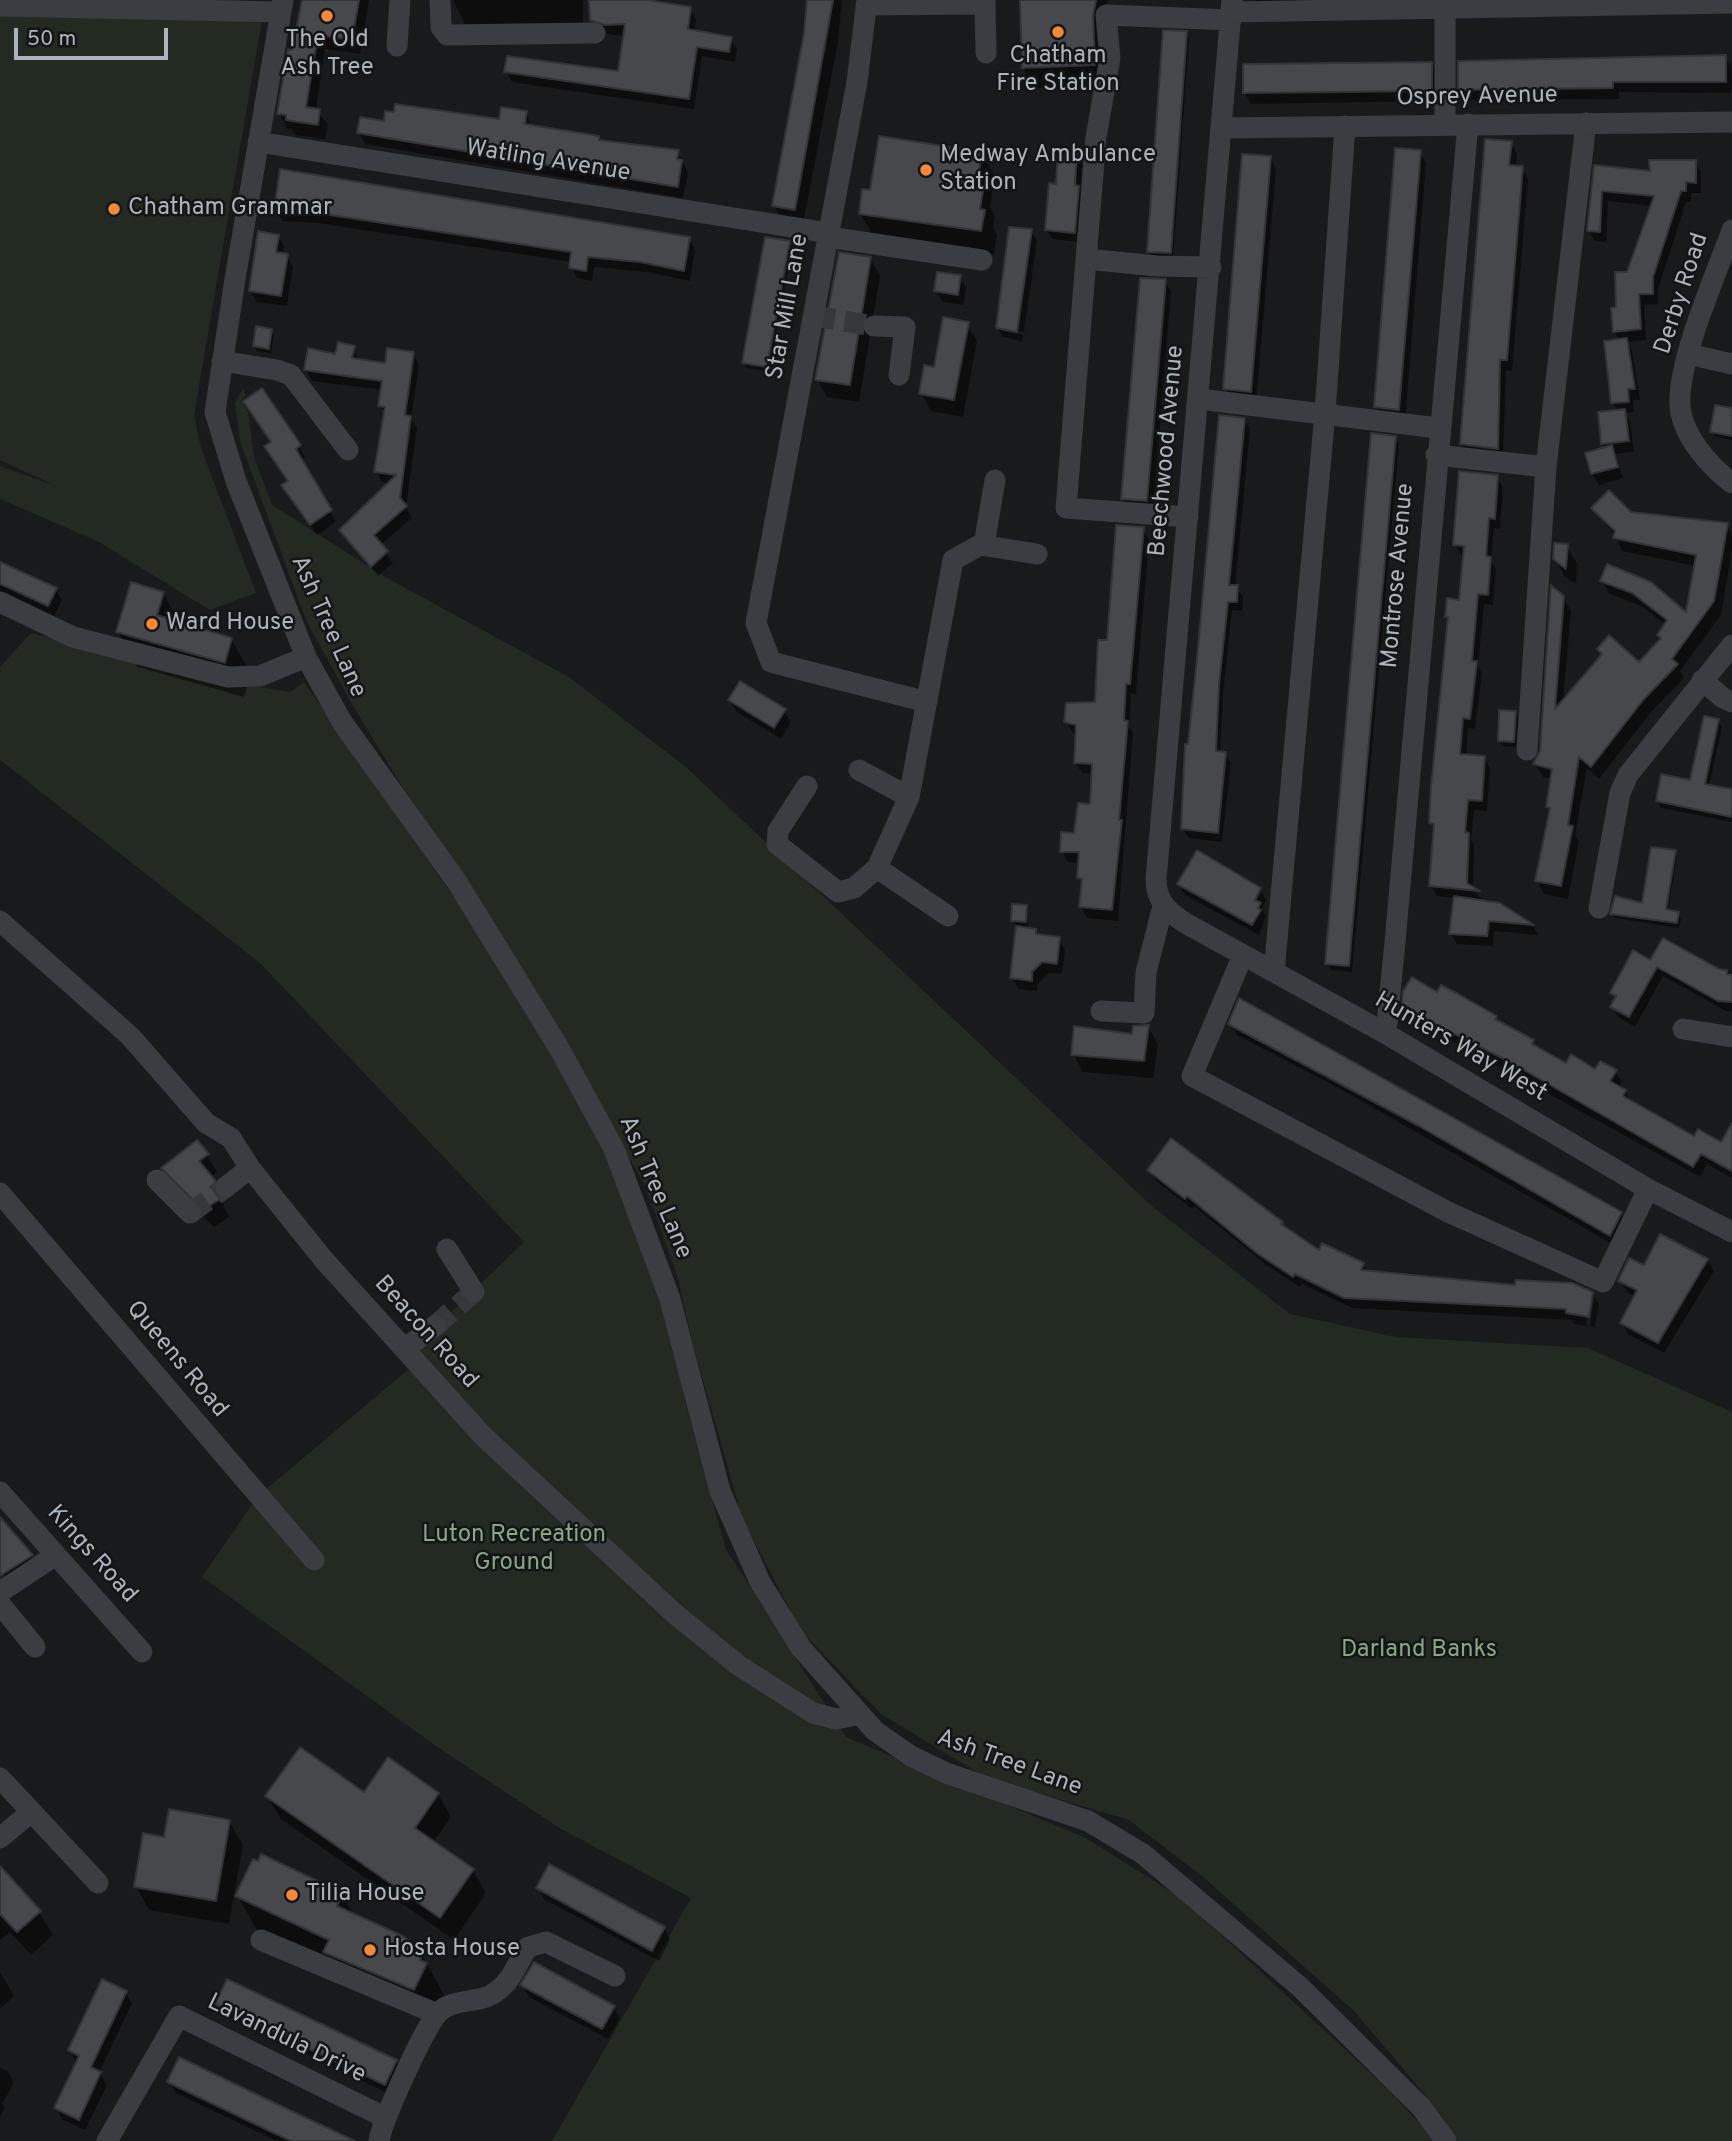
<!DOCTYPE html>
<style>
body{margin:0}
#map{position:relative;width:1732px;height:2141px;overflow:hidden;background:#191a1c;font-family:Overpass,sans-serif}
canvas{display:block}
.scale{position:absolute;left:14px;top:28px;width:154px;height:32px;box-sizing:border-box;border:4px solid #acb4bb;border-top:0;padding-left:9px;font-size:21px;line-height:24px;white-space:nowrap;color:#acb4bb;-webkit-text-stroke:5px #141517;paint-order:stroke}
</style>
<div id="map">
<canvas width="1732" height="2141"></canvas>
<div class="scale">50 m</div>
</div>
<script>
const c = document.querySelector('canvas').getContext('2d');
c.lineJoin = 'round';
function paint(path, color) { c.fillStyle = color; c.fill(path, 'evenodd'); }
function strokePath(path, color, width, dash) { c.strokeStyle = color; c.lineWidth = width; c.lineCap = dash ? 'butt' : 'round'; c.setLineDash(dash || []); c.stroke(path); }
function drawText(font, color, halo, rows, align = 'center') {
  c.font = font + ' Overpass,sans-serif'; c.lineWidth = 5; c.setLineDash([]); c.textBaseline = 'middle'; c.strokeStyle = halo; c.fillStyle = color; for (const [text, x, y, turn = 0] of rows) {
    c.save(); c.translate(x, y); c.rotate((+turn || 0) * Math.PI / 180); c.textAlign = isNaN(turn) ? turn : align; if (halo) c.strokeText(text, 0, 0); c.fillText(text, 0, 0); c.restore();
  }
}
const green = new Path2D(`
 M0,7L263,14L194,415L201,448L256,593L210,610L97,541L0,499V466L56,486L0,460Z
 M243,388L246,395L241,400L248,412L254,457L272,505L387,578L569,677L686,767L1153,1207L1290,1314L1396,1337L1588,1348L1732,1412V2141H1458L1423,2092L1354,2011L1203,1877L1129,1820L987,1778L881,1714L801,1631L742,1518L692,1341L678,1278L644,1183L353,706L306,620L240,441L235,403Z
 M31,633L236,683L290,692L304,682L559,1048L659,1265L685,1401L726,1549L846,1737L1086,1838L1181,1898L1391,2092L1435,2141H552L691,1898L561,1829L436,1746L202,1577L257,1497L424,1356L416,1346L524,1242L260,963L0,760V667Z`);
const shadow = new Path2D(`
 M303,0H369L360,54L325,49L316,110L328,125L325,139L296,135L292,129L287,128L279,113Z
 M453,0H583V30L469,32Z
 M591,0H637L690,9L696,19L694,32L731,39L737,49L735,62L702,56L694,109L512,82L506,71L619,73L625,35H612L598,30L592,19Z
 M809,0H842L838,42L803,224L782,220L774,205L806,33Z
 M1024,0H1107L1106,86L1035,88L1023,67Z
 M1255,0H1613L1262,13Z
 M1186,33L1189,39L1173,259L1152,257L1149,251Z
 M1725,57L1732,68L1731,93L1619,92V99L1466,100L1460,89Z
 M1431,63L1437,74V101L1251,104L1245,93Z
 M526,113L532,127L598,138L600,142L678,152L688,173L683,198L365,144L359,133L385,123L500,121Z
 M1511,143L1517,154L1516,167L1522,168L1528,179L1512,371L1506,370L1503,459L1468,455L1462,444Z
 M1420,152L1426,163L1405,421L1382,418L1376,407Z
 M981,153L995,177L990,207L995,216L993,228L997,235L994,254L874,237L860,214L872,192Z
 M1076,154L1082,164L1080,192L1084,197L1080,242L1052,239L1046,229Z
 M1270,158L1276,169L1256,403L1231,399L1225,388Z
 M1695,162L1701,173V193H1691V202H1686L1658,289V304L1644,305L1646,340L1627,342L1632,351L1640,400H1633L1634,412L1625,413L1630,422L1634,452L1615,454L1623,478L1599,485L1592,474L1606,449L1603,443L1618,412L1613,402L1620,341L1614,331L1628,274L1653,206L1608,201L1606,242L1595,241L1588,230L1596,167L1652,173Z
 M282,172L689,239L695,250L690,281L647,272L594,267L592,281L577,278L571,267L572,262L318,223L282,221L276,210Z
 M1031,231L1037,241L1024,332L1002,327V331L1023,335L1022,341L1003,337L997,327Z
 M278,236L284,247L283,255L287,256L293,267L287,306L257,302L250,291Z
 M789,243L792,248L769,371L747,368L744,363Z
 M870,258L880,276L859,402L827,397L817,379Z
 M960,277L966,288L964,305L943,302L936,291Z
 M1165,281L1171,292L1153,511L1129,510L1123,499Z
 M967,324L977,341L963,417L931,411L921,393Z
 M271,331L274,336L271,353L257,351L254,346Z
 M353,347L359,361L386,365L413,354L419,365L411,419L417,428L406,507L412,518L380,545L393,563L378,576L341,530L389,483L382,482L376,471L386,415L380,405L383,390L312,381L306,370Z
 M1732,411V440L1715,437L1712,432Z
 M1244,419L1250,429L1235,587L1243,596L1242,611L1232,610L1223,694L1220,753H1225L1231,763L1222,842L1189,838L1183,829L1189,746Z
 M1395,438L1399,444L1352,972L1331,970L1327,963Z
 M299,446L305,457L301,460L336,522L317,535L290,497L289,482L273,458Z
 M1497,477L1503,487L1500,529L1494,528L1491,561L1496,569L1493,605L1484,604L1478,666L1482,673L1475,729L1468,728L1466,756L1484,758L1490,768L1487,811L1474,810L1471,840L1474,845L1473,889L1485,903L1499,905L1533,926L1538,935L1494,931L1493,946L1457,944L1451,934L1456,898L1437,896L1431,886L1435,830L1431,823L1449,621L1446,616L1461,602L1465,556L1461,555L1455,544Z
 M1593,508L1726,525L1732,534V550L1721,615L1680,671L1684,678L1651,712L1599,779L1587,768L1575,835L1579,841L1568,899L1544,894L1537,881L1550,812L1548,807L1552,779L1543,777L1535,764L1542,751L1563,597L1571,611L1563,702L1603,655L1599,649L1639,664L1662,640L1659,635L1666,625L1641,606L1610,594L1602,581L1688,615L1696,566L1622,551L1615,536Z
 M1143,529L1149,540L1136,694H1131L1129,727L1133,733L1118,921L1087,918L1081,907L1083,886L1079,878L1080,863L1068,862L1062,851L1076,835L1091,806L1093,774L1082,773L1075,762L1077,734L1073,733L1066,722L1097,703L1109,642Z
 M1567,546L1577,563L1576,584L1565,577L1555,559Z
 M0,564L55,589L62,600L54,617L0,592Z
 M163,593L180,624L231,639L251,674L244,697L138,667L118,632Z
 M730,700L784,711L791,722L781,739L737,712Z
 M1515,713L1518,718L1516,747L1503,746L1500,741Z
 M1718,720L1722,727L1709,786L1732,791V822L1661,808L1657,801L1691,782Z
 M1675,852L1677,857L1668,911L1678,914L1681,919L1679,928L1615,918L1612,914L1644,905Z
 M1179,884L1260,889L1266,900L1262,909L1266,916L1259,935L1185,895ZM1257,892H1261L1252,908Z
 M1026,907L1028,926L1016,925L1013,920Z
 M1035,930L1038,936L1059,939L1065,950L1062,974L1049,973L1038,984L1037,991L1018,989L1012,978Z
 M1651,962L1732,972V1011H1726L1663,976L1635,1027L1618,1017L1612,1007L1616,999L1612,993Z
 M1438,995L1495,1017L1499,1023L1533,1041L1537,1049L1566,1065L1615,1071L1622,1082L1618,1088L1625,1091L1631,1102L1695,1138L1722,1144L1732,1138V1178L1707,1164L1700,1177L1431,1029L1411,1014L1404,1003Z
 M1230,1023L1621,1213L1628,1224L1616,1246L1344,1091L1237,1035Z
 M1148,1027L1158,1044L1153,1078L1083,1072L1073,1054L1134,1036Z
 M207,1155L217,1172L210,1177L224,1199L223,1206L229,1217L214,1227L173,1185L163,1168Z
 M1150,1170L1281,1223L1285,1229L1320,1252L1363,1265L1368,1273L1592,1293L1599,1305L1595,1327L1574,1324L1572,1320L1352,1308L1302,1284L1300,1287L1266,1265L1194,1206L1192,1209L1156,1181ZM1590,1299H1594L1590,1326L1586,1325Z
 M1707,1260L1714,1271L1664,1353L1628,1334L1622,1323L1636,1297L1627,1292L1620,1281L1645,1267Z
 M0,1521L34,1560L7,1578L0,1569Z
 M438,1794L451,1817L433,1843L473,1870L486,1893L454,1940L281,1819L267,1796Z
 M229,1821L243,1845L229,1924L149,1910L136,1886L166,1839Z
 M258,1863L342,1894L354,1916L410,1944L422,1954L446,1999L434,2024L334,1967L257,1930L237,1895Z
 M0,1868L39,1912L53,1935L31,1955L10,1932L0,1940Z
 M538,1888L664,1928L670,1939L659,1961L544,1899Z
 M0,1972L14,1996L0,2009Z
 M522,1985L613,2007L620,2018L608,2039L529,1997Z
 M125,1992L132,2003L99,2073L107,2085L85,2130L62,2119L56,2108L76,2062L70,2050Z
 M217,2004L396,2061L402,2073L392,2095L223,2015Z
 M0,2067L8,2072L14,2083L2,2104L5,2108L0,2117Z
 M169,2082L350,2141H277L176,2093Z`);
const building = new Path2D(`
 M302,0H359L352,40L318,35L306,107L320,109L318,125L286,120V115L277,114L288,49L292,50Z
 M589,0H648L691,7L688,29L732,37L729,52L697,47L689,99L504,72L507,56L618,71L625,24L605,25L590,20Z
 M807,0H833L795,210L772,206L804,33Z
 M1020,0H1096L1093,16L1095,65L1022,68Z
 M1163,30L1187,31L1171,253L1147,252Z
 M1726,55V82H1613V88L1458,90V61Z
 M1432,62V90L1428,91L1243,93V64Z
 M395,104L499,119L501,107L527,111L525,124L599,136V140L679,150L677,159L682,160L678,187L357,133L360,117L384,121L385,111L394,112Z
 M879,136L982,152L976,190L983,191L980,209L985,210L981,231L859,214L862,189L870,190Z
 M1485,139L1512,141L1509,165L1523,166L1507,360H1500L1498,449L1460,444Z
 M1395,148L1421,150L1399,410L1374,407Z
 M1058,151L1077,152L1075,185L1079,186L1075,233L1045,230L1049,183L1056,184Z
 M1242,154L1271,156L1251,392L1223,389Z
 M1649,160H1696V183L1686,182V191H1681L1653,277V294H1639L1641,329L1613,332L1611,308L1616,307L1615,272H1627L1654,196L1602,191L1600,232L1587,231L1594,165L1650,171Z
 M280,169L690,237L684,271L640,262L588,257L586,271L569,268L571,252L311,212L274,210Z
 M1009,227L1032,229L1017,332L996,328Z
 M258,231L279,235L276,252L288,254L281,296L249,291Z
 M765,237L790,241L767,367L742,363Z
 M839,252L871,257L850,385L815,380Z
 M937,272L961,275L958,295L934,291Z
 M1140,278L1166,279L1147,501L1121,499Z
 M943,317L969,322L954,400L919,394L924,365L934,367Z
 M256,326L272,329L269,349L253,346Z
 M1627,338L1635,389H1628L1629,402L1611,403L1604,341Z
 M338,342L355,346L352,358L385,363L387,348L414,352L405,415L411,416L400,498L407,506L374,535L388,551L371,567L339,530L396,475L374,472L385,407L378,406L382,381L304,370L308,348L335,354Z
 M262,388L301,445L296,449L332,510L310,525L281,485L288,481L264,446L271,442L243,401Z
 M1715,405L1732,408V436L1710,432Z
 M1625,409L1629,441L1601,444L1598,412Z
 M1219,415L1245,418L1229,585H1238L1237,602H1228L1219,684L1216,751L1226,752L1218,833L1181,829L1185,744H1188L1197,659Z
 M1371,433L1396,436L1349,966L1325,964Z
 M1612,445L1618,467L1591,474L1585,453Z
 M1459,471L1498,475L1495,519L1489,518L1486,556L1491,557L1488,595L1478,594L1472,661H1477L1470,719L1463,718L1460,754L1485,756L1482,801L1468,800L1465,832L1469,833L1467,883L1480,891L1429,886L1434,824L1429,823L1431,787L1448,617H1445L1447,598L1459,600L1464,546L1453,545Z
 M1609,490L1631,512L1728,523L1714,601L1672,659L1678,664L1644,699L1591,767L1579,757L1568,825L1573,826L1561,886L1535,881L1550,808L1546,807L1552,769L1533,764L1540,751L1551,585L1564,596L1555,709L1602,654L1597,649L1609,635L1639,662L1661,638L1657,635L1667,620L1632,593L1600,581L1607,564L1651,582L1686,612L1696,555L1613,538L1615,531L1591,508Z
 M1116,525L1144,527L1130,684H1126L1124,720L1128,721L1119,820H1122L1112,910L1079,907L1082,879L1077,878L1079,852H1060L1061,832L1074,833L1078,803L1090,804L1092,764L1074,763L1076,725L1064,722L1066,703L1095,702L1098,640H1107Z
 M1554,543L1568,544L1566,569L1553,559Z
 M0,562L57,588L48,606L0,584Z
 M131,582L164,592L157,615L232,638L225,663L116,632Z
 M740,681L786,709L774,728L728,700Z
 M1499,710L1516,711L1514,742L1498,741Z
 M1704,716L1719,719L1705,784L1732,789V817L1656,801L1661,774L1690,780Z
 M1651,847L1676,850L1666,909L1679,912L1677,923L1610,914L1615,896L1642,903Z
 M1197,850L1261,888L1255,900L1261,903L1258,908L1261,910L1252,925L1177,884Z
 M1454,896L1500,903L1534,925L1489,921L1487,936L1449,934Z
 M1012,904L1027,905L1026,922L1011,921Z
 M1016,926L1036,929V934L1060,937L1057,964L1042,962L1032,972V981L1010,978Z
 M1663,938L1719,969L1727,970V974L1732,975V1002L1718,1001L1657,967L1629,1017L1610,1007L1616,996L1610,993L1633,950L1650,960Z
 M1412,977L1437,992L1441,985L1458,994L1497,1016L1495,1019L1534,1040L1532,1044L1566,1063L1571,1054L1595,1069L1600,1061L1617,1070L1610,1081L1626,1090L1623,1096L1694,1136L1698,1129L1721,1142L1732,1123V1171L1701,1154L1693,1167L1508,1061L1423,1018L1402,1003L1403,991Z
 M1239,998L1622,1212L1610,1236L1419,1126L1228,1024Z
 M1149,1025L1144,1061L1071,1055L1074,1026L1132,1034L1133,1026Z
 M1171,1138L1283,1222L1281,1224L1319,1250L1322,1243L1364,1263L1361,1270L1515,1285L1516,1280L1572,1283L1593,1292L1589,1317L1566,1313V1309L1344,1298L1295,1274L1293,1277L1258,1254L1187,1196L1185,1199L1147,1170Z
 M197,1140L209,1154L199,1161L215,1180L213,1190L220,1199L203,1210L161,1168Z
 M1660,1234L1708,1259L1658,1343L1620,1323L1637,1290L1618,1281L1629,1258L1644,1265Z
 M0,1517L33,1555L0,1576Z
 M300,1747L364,1792L388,1757L439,1793L415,1828L474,1869L440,1918L265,1796Z
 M169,1809L230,1820L216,1901L134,1887L143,1833L164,1837Z
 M261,1854L343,1893L337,1906L403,1936L412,1943L410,1947L423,1953L420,1960L427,1963L414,1990L323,1952L329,1940L235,1896L253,1859L258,1861Z
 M549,1864L665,1927L652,1951L536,1888Z
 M0,1866L41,1911L17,1932L0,1914Z
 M534,1962L615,2006L602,2029L520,1985Z
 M102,1979L127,1991L91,2067L101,2072L79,2120L54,2108L79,2056L68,2050Z
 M227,1979L397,2060L385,2085L215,2004Z
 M179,2057L262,2097L355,2141H291L259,2126L167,2082Z`);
const minorTunnel = new Path2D(`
 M814,316L874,326
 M190,1213L226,1187
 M435,1326L474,1292`);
const minor = new Path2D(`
 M283,0L235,279L215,412L236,481L306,657L342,722L457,882L559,1048L614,1149L670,1299L720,1491L760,1582L801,1648L875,1731L911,1756L946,1773L1088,1821L1143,1854L1300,1987L1421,2107L1446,2141
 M440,0L441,27L447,35L595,33
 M867,0L857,82L756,623L771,662L927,702
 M985,0L986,53
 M1232,0L1156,879C1156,902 1169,913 1187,924L1383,1032L1648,1189L1732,1232
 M866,5L985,4
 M0,6L281,12
 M1232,12L1732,3
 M397,46L400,0
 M1445,125V10
 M1222,128L1732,122
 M258,142L829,233
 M1732,230C1716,275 1678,359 1680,404C1681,434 1709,466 1732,483
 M828,237L982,260
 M1086,259L1066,508L1188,517
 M1211,267L1157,266L1086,259L1096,137L1110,58L1106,15L1231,20
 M874,326L905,327L899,375
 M1688,354L1732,364
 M222,361L277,370L291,375L348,450
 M1199,399L1438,428
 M1436,455L1546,467
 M984,545L995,480
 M0,602L73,637L228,677L260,676L306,657
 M1702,680L1723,698L1732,702
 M1527,750L1546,467L1586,123
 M859,770L909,797
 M807,786L778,831L777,844L838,892L854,888L877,868L909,797L953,560L980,545L1037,554
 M877,868L948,916
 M1599,908L1620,793L1628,775L1732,645
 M0,921L130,1036L206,1123L231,1138L250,1168L324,1260L483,1436L675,1614L738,1665L813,1713L836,1719L857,1715
 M1243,955L1192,1076L1448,1212L1603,1282L1648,1189
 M1274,972L1325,413L1345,126
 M1101,1011L1144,1013L1146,972L1163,906
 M1683,1029L1732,1037
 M1383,1032L1387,1023L1395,942L1468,124
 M157,1180L190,1213
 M226,1187L250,1168
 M0,1193L314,1560
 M447,1249L474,1292
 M404,1349L435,1326
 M0,1492L142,1652
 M0,1592L56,1555
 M0,1604L35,1647
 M0,1778L98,1883
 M0,1838L30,1813
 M261,1940L437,2014
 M107,2141L179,2016L386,2118
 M379,2141C382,2121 424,2028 438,2013C453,1997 480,2005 497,1991C512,1981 518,1961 528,1947L546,1942L615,1976`);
const markers = [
 [327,16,7,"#f68837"],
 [1058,32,7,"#f68837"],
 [926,170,7,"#f68837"],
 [114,209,7,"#f68837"],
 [152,624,7,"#f68837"],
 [292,1895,7,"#f68837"],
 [370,1950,7,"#f68837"]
];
const poiNames = [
 ["The Old",327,41,"center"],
 ["Ash Tree",327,69,"center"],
 ["Chatham",1058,57,"center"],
 ["Fire Station",1058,85,"center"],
 ["Medway Ambulance",940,156],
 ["Station",940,184],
 ["Chatham Grammar",128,209],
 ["Ward House",166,624],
 ["Tilia House",306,1895],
 ["Hosta House",384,1950]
];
const streetNames = [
 ["Osprey Avenue",1477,98,-1],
 ["Watling Avenue",548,162,9],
 ["Derby Road",1683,294,-72],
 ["Star Mill Lane",789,307,-80],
 ["Beechwood Avenue",1168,451,-85],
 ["Montrose Avenue",1399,576,-85],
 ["Ash Tree Lane",327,627,66],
 ["Hunters Way West",1460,1048,30],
 ["Ash Tree Lane",654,1188,67],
 ["Beacon Road",425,1333,48],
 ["Queens Road",176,1360,50],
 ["Kings Road",91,1555,48],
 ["Ash Tree Lane",1009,1764,20],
 ["Lavandula Drive",286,2040,26]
];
const parkNames = [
 ["Luton Recreation",514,1536],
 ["Ground",514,1564],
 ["Darland Banks",1419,1651]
];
paint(green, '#222a21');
paint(shadow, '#0007');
paint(building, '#46484c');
strokePath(building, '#333438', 2);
strokePath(minorTunnel, '#36393c', 21, [21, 10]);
strokePath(minor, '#3a3d41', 21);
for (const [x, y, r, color] of markers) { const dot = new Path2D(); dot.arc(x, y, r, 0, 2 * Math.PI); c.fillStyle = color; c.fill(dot); strokePath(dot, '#141517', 2.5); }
drawText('24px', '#acb4bb', '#141517', poiNames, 'left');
drawText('24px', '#acb4bb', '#141517', streetNames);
drawText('24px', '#89a782', '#141517', parkNames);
</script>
